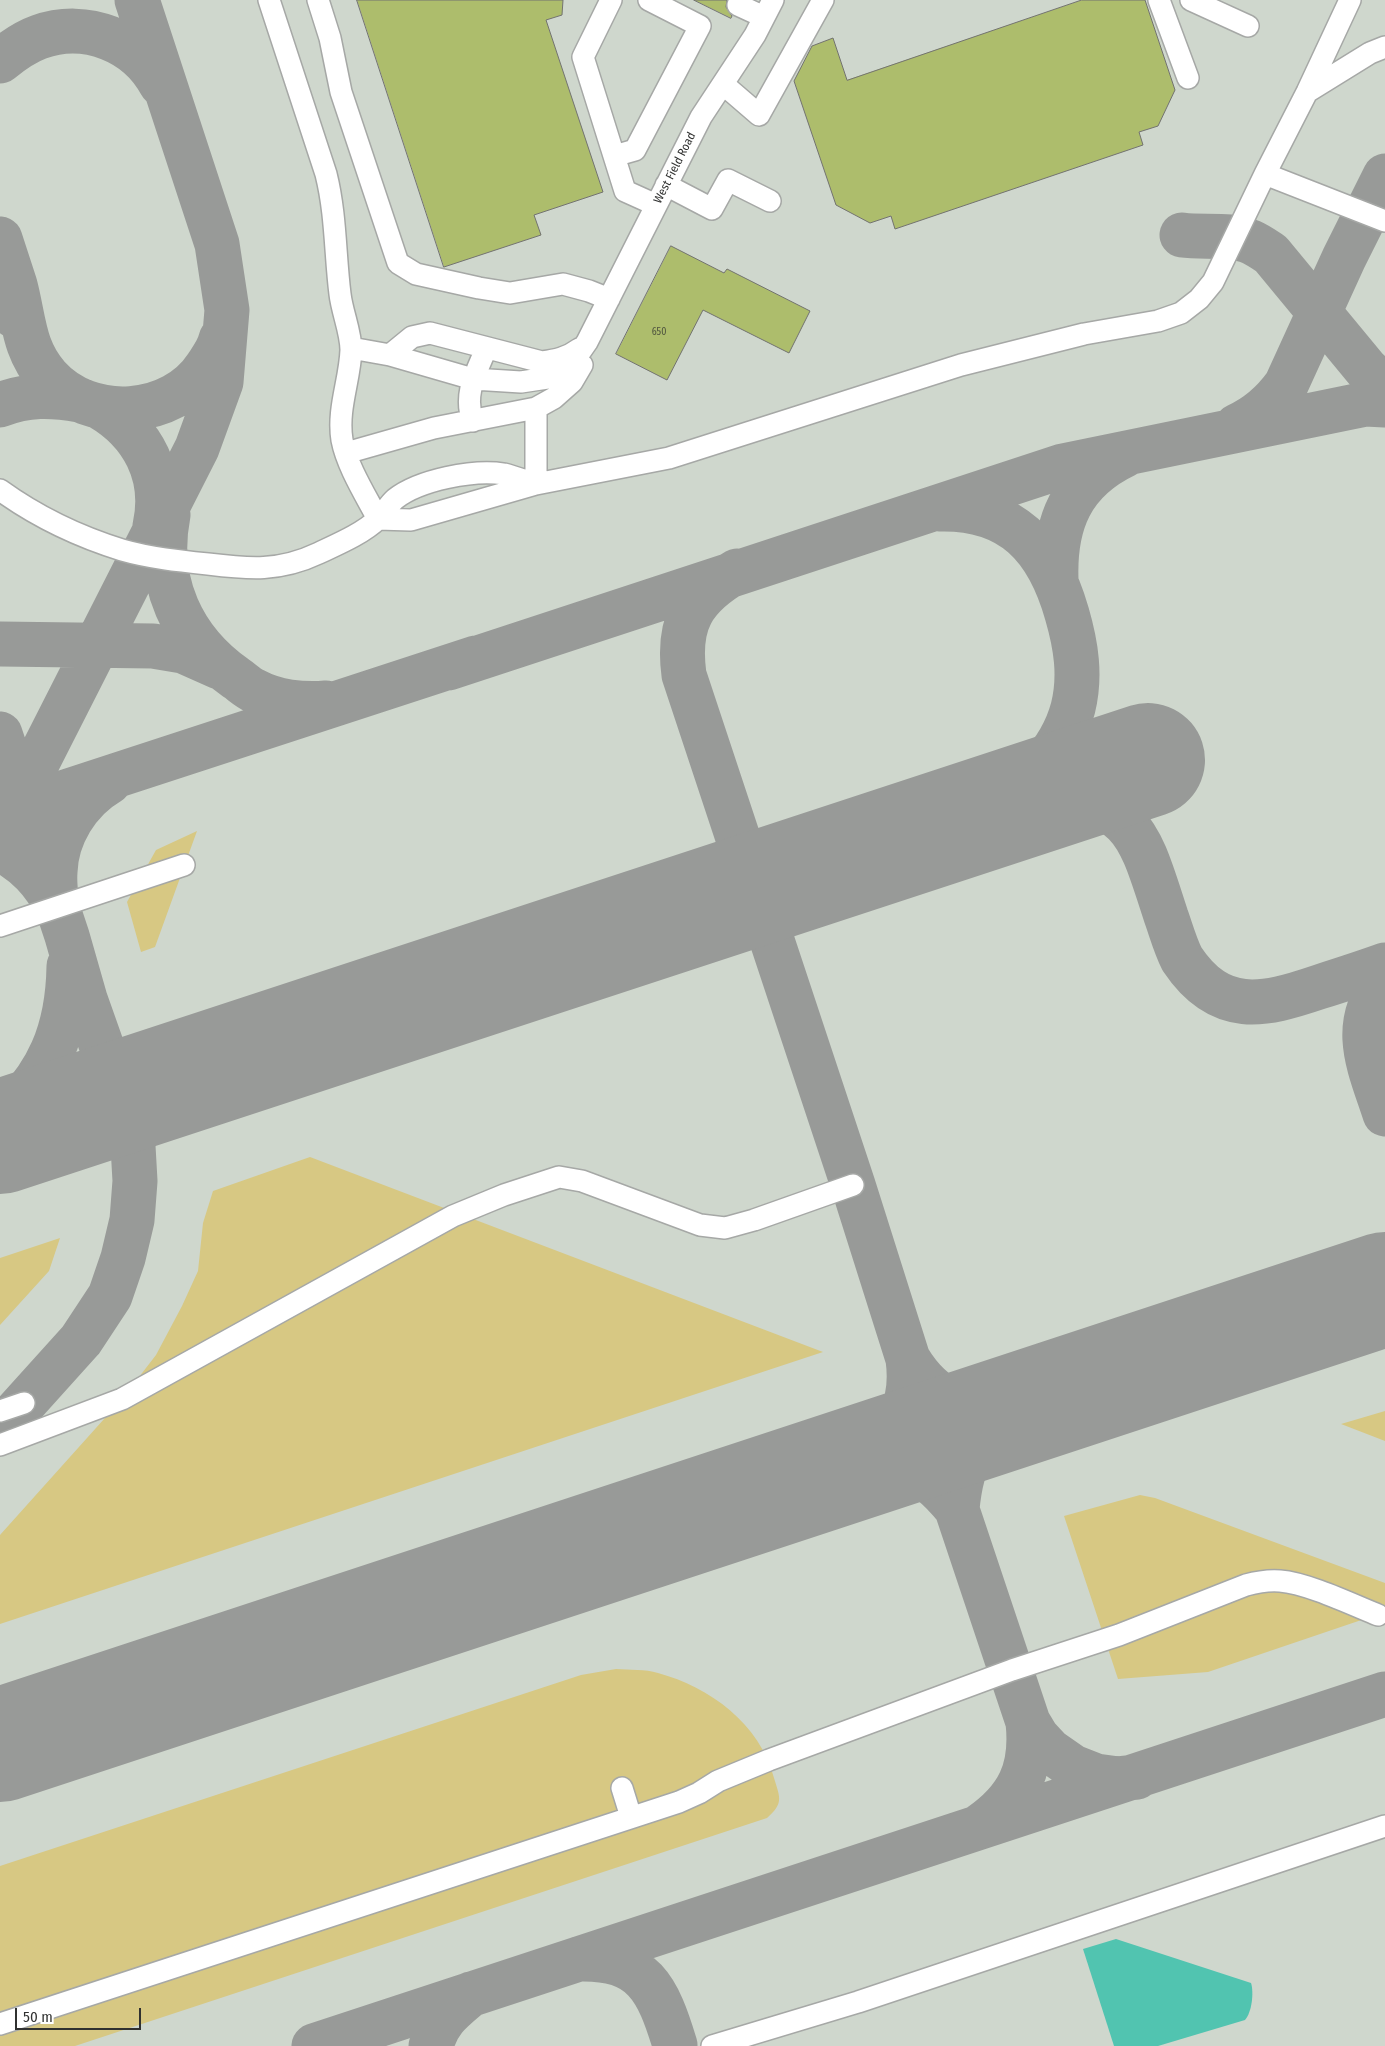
<!DOCTYPE html>
<style>
body{margin:0}
#map{position:relative;width:1385px;height:2046px;overflow:hidden;background:#dcdfdc;font-family:"Fira Sans Condensed",sans-serif}
canvas{display:block}
.scale{position:absolute;left:15px;top:2008px;width:126px;height:22px;box-sizing:border-box;border:2px solid #303130;border-top:0;padding-left:6px;font-size:15px;line-height:18px;white-space:nowrap;color:#303130;-webkit-text-stroke:4px #fff;paint-order:stroke}
</style>
<div id="map">
<canvas width="1385" height="2046"></canvas>
<div class="scale">50 m</div>
</div>
<script>
const c = document.querySelector('canvas').getContext('2d');
c.lineJoin = 'round';
function paint(path, color) { c.fillStyle = color; c.fill(path, 'evenodd'); }
function strokePath(path, color, width, dash) { c.strokeStyle = color; c.lineWidth = width; c.lineCap = dash ? 'butt' : 'round'; c.setLineDash(dash || []); c.stroke(path); }
function drawText(font, color, halo, rows, align = 'center') {
  c.font = font + ' "Fira Sans Condensed",sans-serif'; c.lineWidth = 4; c.setLineDash([]); c.textBaseline = 'middle'; c.strokeStyle = halo; c.fillStyle = color; for (const [text, x, y, turn = 0] of rows) {
    c.save(); c.translate(x, y); c.rotate((+turn || 0) * Math.PI / 180); c.textAlign = isNaN(turn) ? turn : align; if (halo) c.strokeText(text, 0, 0); c.fillText(text, 0, 0); c.restore();
  }
}
const built = new Path2D(`
 M0,0H1385V2046H0Z`);
const green = new Path2D(`
 M197,831L155,947L141,952L127,902L156,850Z
 M310,1157L823,1352L0,1624V1535L122,1399L156,1355L182,1306L198,1271L203,1223L213,1191Z
 M60,1238L49,1271L0,1325V1258Z
 M1385,1411V1441L1341,1424Z
 M1140,1495L1155,1498L1385,1583V1612L1208,1672L1118,1679L1064,1516Z
 M616,1669C630,1670 645,1669 658,1673C710,1687 760,1724 774,1778C780,1798 784,1803 767,1818L75,2046H0V1866L581,1675Z`);
const water = new Path2D(`
 M1116,1939L1251,1983C1254,1992 1252,2012 1245,2020L1158,2046H1114L1083,1949Z`);
const taxiway = new Path2D(`
 M0,61C11,52 25,42 39,37C86,20 138,41 161,84
 M1182,235C1204,238 1230,233 1251,242C1258,245 1265,250 1271,254L1366,369L1385,387
 M0,239L15,285L13,315
 M15,285C24,319 23,349 48,377C90,424 173,418 207,366C213,357 219,349 221,339
 M0,405C27,394 52,395 80,400
 M100,407C143,432 166,476 155,526
 M1237,426C1257,417 1273,403 1286,385L1344,258L1385,176
 M939,509C1012,507 1048,547 1067,614C1076,645 1081,676 1073,708C1060,757 1023,786 984,814
 M168,515C155,582 182,640 236,678C242,682 248,688 255,691C275,702 303,705 326,703
 M737,571C692,597 677,623 684,675L853,1185L933,1438L1028,1722L1037,1737L1050,1751L1073,1767L1096,1776L1118,1779L1137,1777
 M1056,580C1054,523 1071,481 1125,455
 M0,644L153,646L183,651L219,667
 M448,668L1063,466L1351,407L1366,404L1385,405
 M0,734L67,936L85,999L120,1098L133,1146L135,1181L132,1220L123,1258L110,1296L81,1340L0,1430
 M1039,796C1135,801 1139,834 1166,916C1171,930 1175,945 1182,959C1220,1016 1263,1006 1319,987C1341,980 1363,973 1385,965
 M4,812L476,658
 M32,830C30,807 31,788 36,765L197,448L221,382L227,310L217,244L137,0
 M0,849C27,863 43,881 57,907C56,896 54,884 55,872C56,836 78,800 109,782
 M1385,980C1349,1026 1369,1065 1385,1114
 M0,1120C49,1077 68,1030 69,966
 M1347,1301L1369,1289L1385,1276
 M908,1359C937,1407 970,1412 1022,1409C976,1437 962,1454 957,1509C917,1460 895,1462 836,1470C847,1464 860,1458 871,1451C903,1429 913,1396 908,1359Z
 M980,1826C1019,1799 1033,1769 1028,1722
 M578,1959C644,1957 658,1989 675,2045
 M314,2046L1385,1694
 M431,2046C438,2020 451,2011 471,1994`);
const runway = new Path2D(`
 M0,1137L1148,760
 M0,1745L1385,1289`);
const building = new Path2D(`
 M357,0H563L562,15L546,20L603,192L534,215L541,235L444,267Z
 M694,0H727L726,7L732,16L731,18Z
 M1082,0H1145L1175,90L1158,126L1139,132L1143,145L895,229L891,216L870,223L836,205L794,81L812,46L833,38L847,80Z
 M671,246L724,273L727,269L810,311L789,353L703,310L667,380L616,354Z`);
const minor = new Path2D(`
 M269,0L326,174C336,214 335,254 340,294C342,312 351,332 351,350C350,380 337,409 342,440C347,466 366,496 378,519
 M318,0L330,38L341,92L398,263L416,274L479,288L510,293L563,284L589,291L609,299
 M611,0L583,57L625,191L656,205
 M1159,0L1188,78
 M1191,0L1248,26
 M738,5L764,17
 M723,84L759,115L823,0
 M1307,92L1370,53L1385,47
 M614,156L635,150L700,26L649,0
 M1265,174L1385,221
 M666,185L712,209L728,180L770,201
 M351,348L390,355L473,379L521,382L554,377L565,371L571,365L587,342L701,117L755,35L773,0
 M390,355L412,337L430,333L542,362C556,360 567,358 579,349
 M536,408V484
 M473,421C463,395 476,373 486,349
 M346,453L434,428L536,408L554,398L572,382L582,365
 M0,490C36,516 80,537 122,550C150,558 179,561 208,564C249,569 279,572 319,553C338,544 362,534 378,519C384,514 388,505 395,499C419,480 474,469 504,474C515,477 526,481 536,484
 M378,519L411,520L536,484L669,458L961,365L1084,334L1158,321L1181,313L1199,299L1213,282L1265,174L1307,92L1350,0
 M0,926L184,865
 M0,1411L24,1403
 M0,1445L122,1399L453,1216L504,1195L559,1177L582,1181L700,1225L725,1228L754,1220L853,1185
 M622,1788L631,1817
 M0,2024L679,1802L699,1793L718,1781L769,1760L1012,1670L1119,1635L1246,1585C1257,1582 1268,1580 1280,1581C1307,1583 1351,1604 1378,1615
 M712,2046L858,2002L1385,1826`);
const numberNames = [
 ["650",659,332]
];
const streetNames = [
 ["West Field Road",675,168,-63]
];
paint(built, '#cfd7cd');
paint(green, '#d7c883');
paint(water, '#51c4b0');
strokePath(taxiway, '#989a98', 45);
strokePath(runway, '#989a98', 114);
paint(building, '#adbd6c');
strokePath(building, '#737370', 1);
strokePath(minor, '#a6a8a6', 24);
strokePath(minor, '#fff', 21);
drawText('10px', '#4f543f', null, numberNames);
drawText('12px', '#303130', '#fff', streetNames);
</script>
